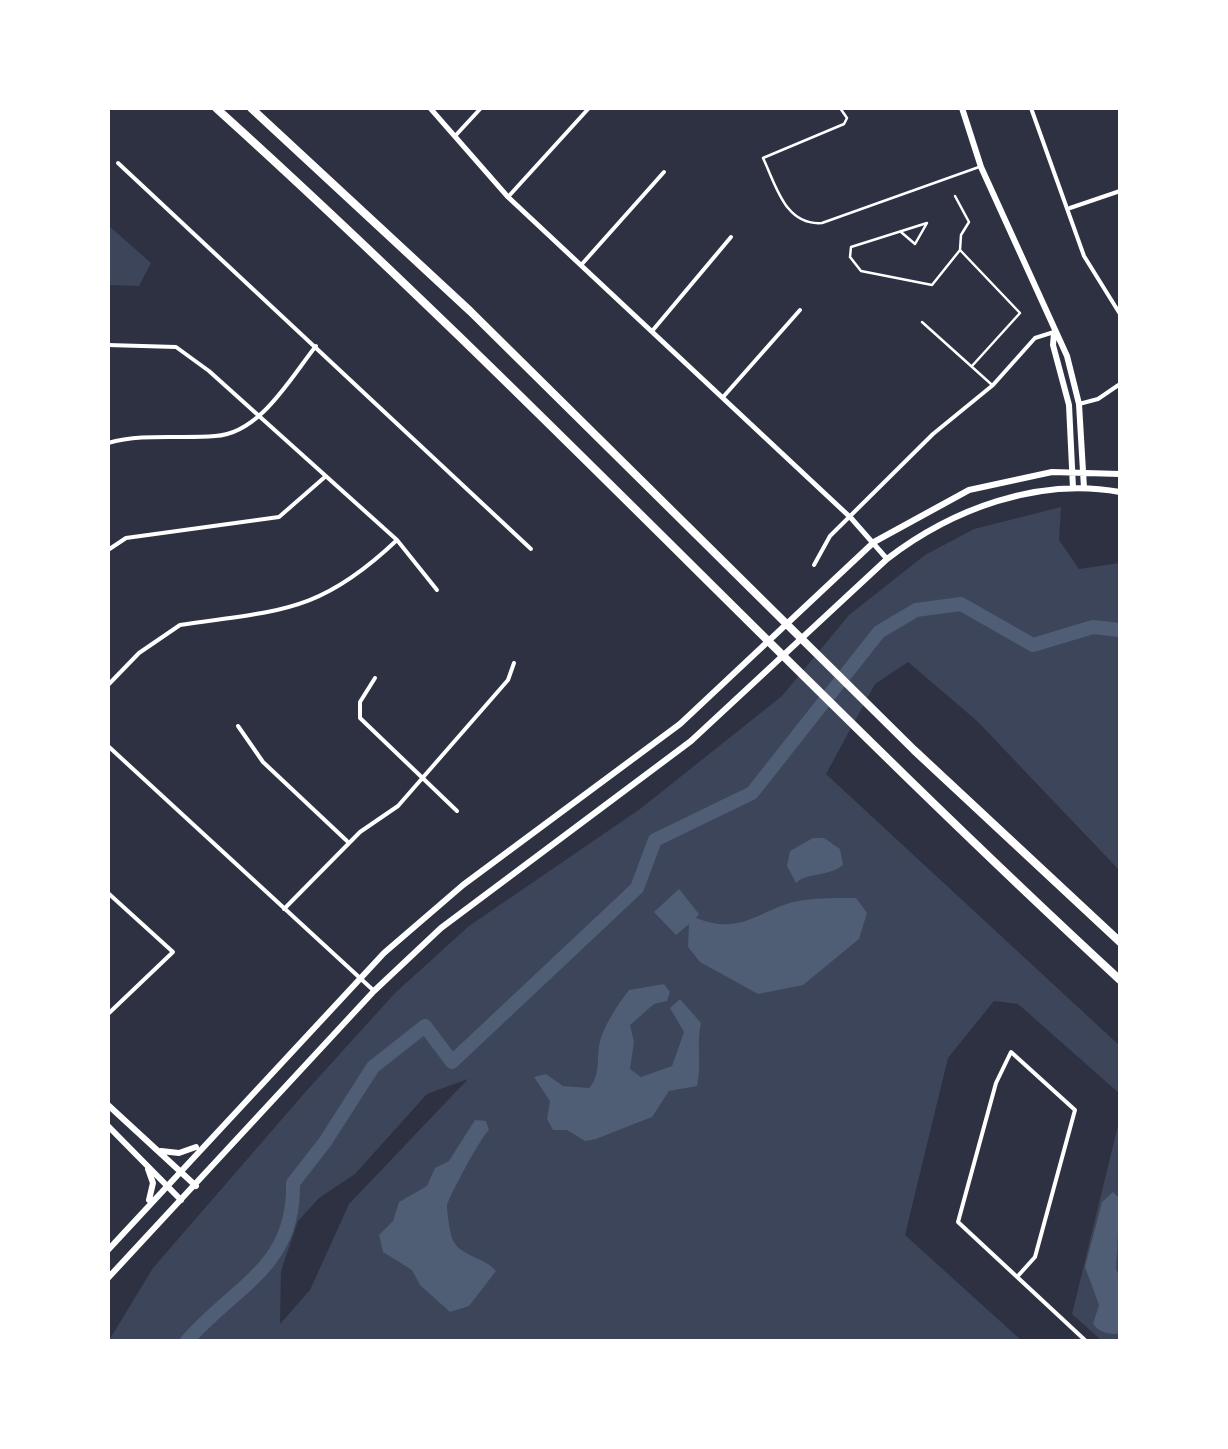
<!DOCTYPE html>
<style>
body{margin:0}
#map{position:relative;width:1228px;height:1449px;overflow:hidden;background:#2d3142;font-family:Rubik,sans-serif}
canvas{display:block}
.frame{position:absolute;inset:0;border:110px solid #fff;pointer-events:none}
</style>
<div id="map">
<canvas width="1228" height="1449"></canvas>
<div class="frame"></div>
</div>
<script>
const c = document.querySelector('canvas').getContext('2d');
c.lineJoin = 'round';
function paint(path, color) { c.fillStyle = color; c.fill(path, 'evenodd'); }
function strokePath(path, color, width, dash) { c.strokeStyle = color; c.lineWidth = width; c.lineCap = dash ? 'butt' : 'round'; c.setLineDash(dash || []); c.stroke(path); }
const green = new Path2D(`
 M108,225L151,263L139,286L108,285Z
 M1061,507L1059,540L1079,569L1120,563V871L977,721L908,662L875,684L826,774L1120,1046V1094L1018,1004L994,1001L948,1058L905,1235L1022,1341L108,1342L153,1268L308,1089L395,993L469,926L640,809L782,696L849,615L925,555L974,529ZM468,1079L349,1204L310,1290L280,1324L281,1271L298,1221L319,1198L355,1174L427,1094Z
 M1120,1117V1341H1102L1072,1314Z`);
const water = new Path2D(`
 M813,838H824L840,849L843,865C829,877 807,872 796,883L787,866L790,851Z
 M679,889L699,914L696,918C740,935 755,913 793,902C814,897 835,898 856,898L867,913L859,939L803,985L758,994L700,962L688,947L689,924L676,935L654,912Z
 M664,984L670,992L667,1001L654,1004L630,1025L634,1042L630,1069L641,1077L672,1066L684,1032L670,1008L680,999L701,1023C696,1045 702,1064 697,1086L669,1091L652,1117L596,1139L585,1141L567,1130H553L547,1119L550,1101L534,1077L546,1074L563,1086L589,1088C601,1076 596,1057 600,1041C605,1024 618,1004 629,990Z
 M475,1120L486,1121L489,1130C482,1135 447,1200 447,1206C447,1213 450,1232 452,1238C458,1256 485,1257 496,1271L469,1306L450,1312L420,1285L412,1270L383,1252L379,1235L393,1221L399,1202L427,1186L435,1168L449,1161Z
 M1113,1192L1120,1199L1116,1269L1120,1278V1333C1111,1336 1099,1332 1093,1324L1099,1305L1085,1267L1102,1202Z`);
const river = new Path2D(`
 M186,1342C235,1285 295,1268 293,1183L325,1142L373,1067L425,1026L452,1062L637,888L655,840L752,793L879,632L916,610L961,604L1033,645L1093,627L1120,630`);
const service = new Path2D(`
 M840,108L847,118L844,124L763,158C776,185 785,226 822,223L979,167
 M955,196L969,222L961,235L960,250L1020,313L972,366
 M901,232L915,244L927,223L851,247L850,257L861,271L932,285L960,250
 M922,322L991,384`);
const minor = new Path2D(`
 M1031,108L1084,256L1120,314
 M456,135L481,108
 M118,163L531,549
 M508,197L589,108
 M1070,208L1120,191
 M582,264L664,172
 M653,330L731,237
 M108,345L176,347L209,371L397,540L437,590
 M724,396L800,310
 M1079,404L1098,399L1120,384
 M108,443C143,433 179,439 215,436C260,434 291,377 316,346
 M108,550L126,538L279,517L326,476
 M814,565L830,536L933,434L993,385L1035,338L1054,332
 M375,678L360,702V718L457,811
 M108,685L139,653L180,625C280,610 319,614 397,540
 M238,726L263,762L347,841
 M108,746L373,990
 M108,893L173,952L108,1014
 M284,909L360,832L398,806L508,680L514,663
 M1017,1277L1035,1257L1075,1110L1011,1052L996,1083L958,1222L1087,1342`);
const tertiary = new Path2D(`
 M430,108L508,197L851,518L887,559`);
const secondary = new Path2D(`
 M962,108L981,167L1067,356L1079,404L1084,488
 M1054,333L1053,345L1069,405L1073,488
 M108,1105L196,1186
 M108,1126L181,1200
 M161,1151L179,1153L196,1147
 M148,1169L153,1183L149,1200
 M108,1250L384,953L463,885L680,724L874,542L969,490L1052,472L1120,474
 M108,1278L374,991L441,928L691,741L887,559C952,509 1038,477 1120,492`);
const motorway = new Path2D(`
 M216,108C527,389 812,696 1120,980
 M251,108L470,311L914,750L1120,942`);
paint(green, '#3c4559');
paint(water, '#4f5d75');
strokePath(river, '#4f5d75', 14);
strokePath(service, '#fff', 2.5);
strokePath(minor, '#fff', 4);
strokePath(tertiary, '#fff', 5);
strokePath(secondary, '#fff', 6);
strokePath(motorway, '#fff', 8);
</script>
